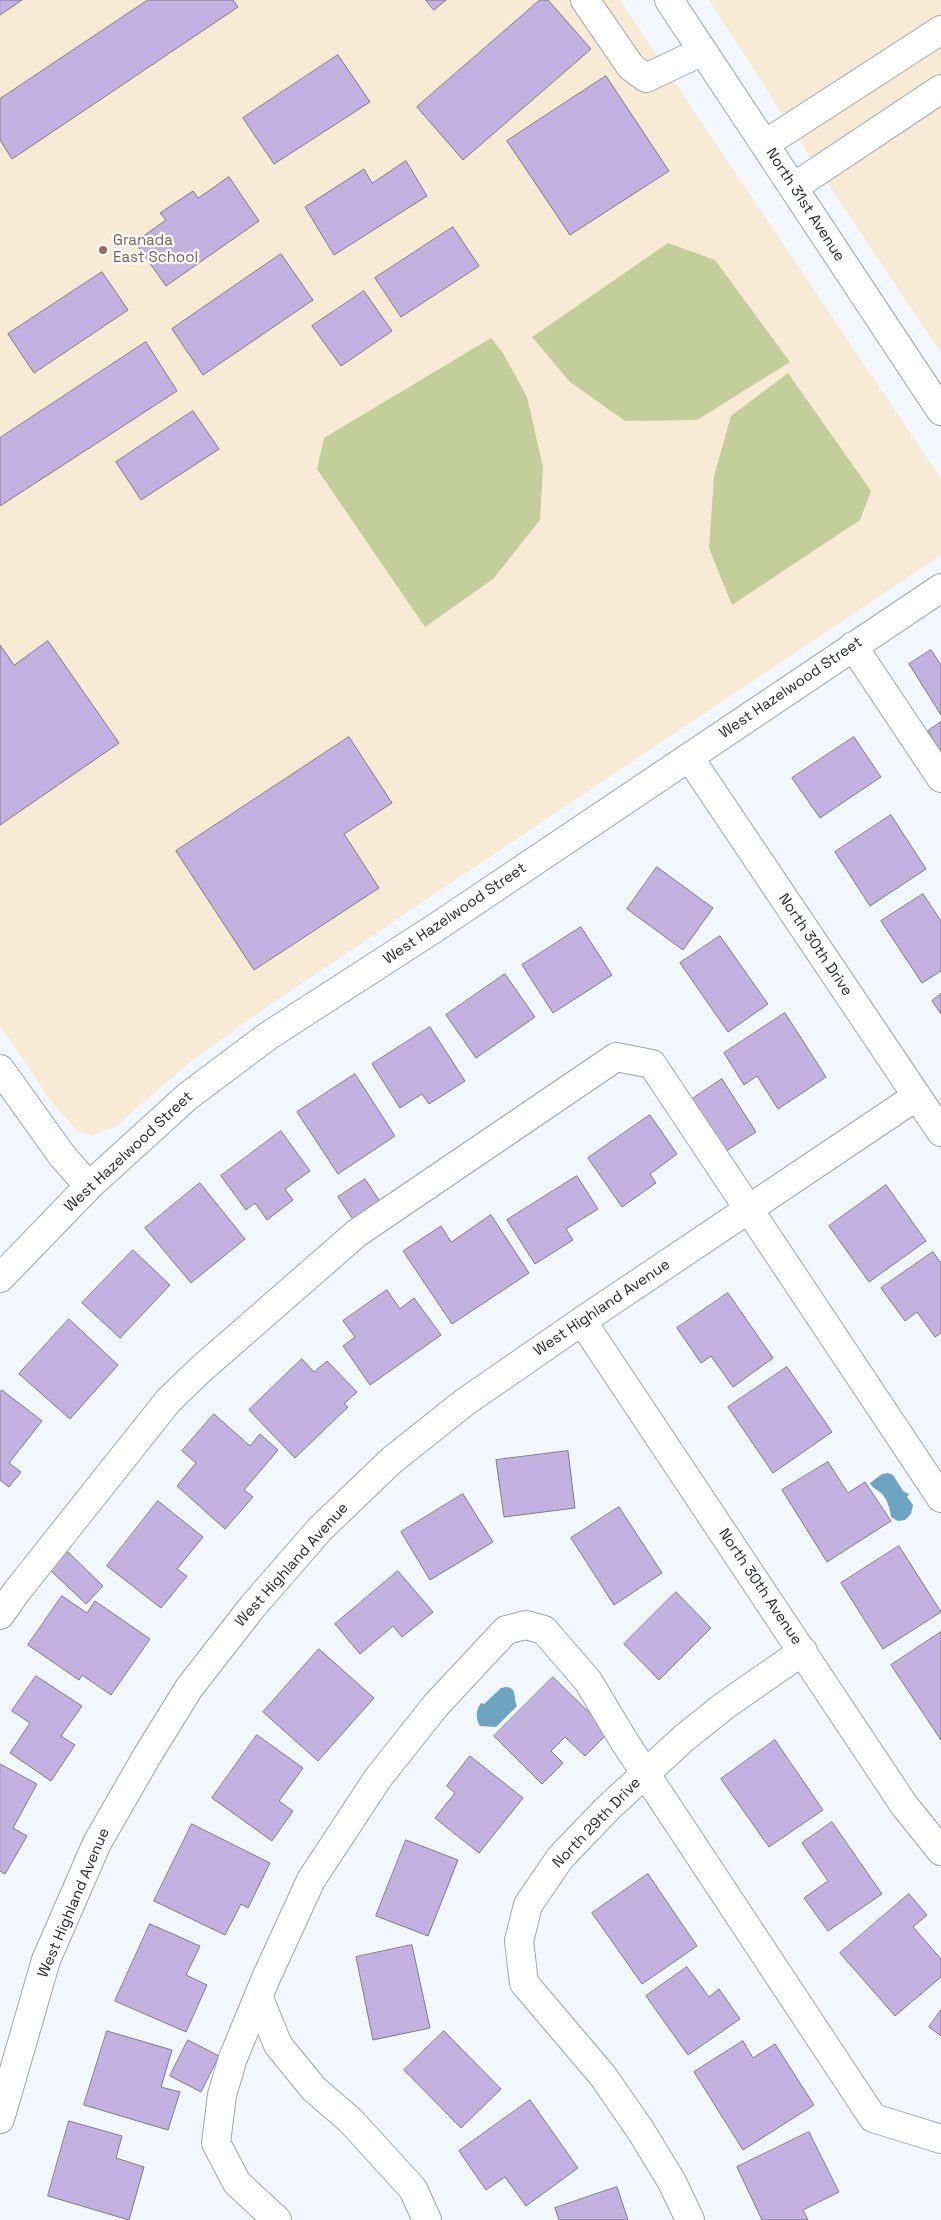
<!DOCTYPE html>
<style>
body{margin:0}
canvas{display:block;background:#f1f7fd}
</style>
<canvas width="941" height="2220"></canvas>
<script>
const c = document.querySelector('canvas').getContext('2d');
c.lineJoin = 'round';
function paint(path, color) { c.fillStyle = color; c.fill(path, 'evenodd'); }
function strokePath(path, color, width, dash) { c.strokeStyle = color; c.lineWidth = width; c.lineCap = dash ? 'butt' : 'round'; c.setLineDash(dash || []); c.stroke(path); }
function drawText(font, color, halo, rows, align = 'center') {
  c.font = font + ' "Space Grotesk",sans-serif'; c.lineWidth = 4.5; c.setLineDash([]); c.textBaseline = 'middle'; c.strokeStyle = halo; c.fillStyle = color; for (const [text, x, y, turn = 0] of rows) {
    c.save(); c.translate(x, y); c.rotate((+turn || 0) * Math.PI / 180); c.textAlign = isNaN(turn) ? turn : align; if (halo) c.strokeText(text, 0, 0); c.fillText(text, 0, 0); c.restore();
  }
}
const education = new Path2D(`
 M0,0H620L941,479V555L281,997L189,1063L135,1109L115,1128L92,1135L77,1131L51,1101L0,1025Z
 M709,0H941V353L805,149Z`);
const green = new Path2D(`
 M668,243L715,260L790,362L697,420L625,421L570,382L532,337Z
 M491,338L503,353L527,397L543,467L540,520L493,579L425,627L317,469L324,438Z
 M788,373L871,491L860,520L732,605L709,548L714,476L731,416Z`);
const water = new Path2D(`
 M888,1473L893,1475L903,1491L909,1494L907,1497L913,1505L911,1514L905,1520L898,1521L891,1517C890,1509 887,1499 882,1494C877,1489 873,1489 870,1483L882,1474Z
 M506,1687C518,1688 513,1698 517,1706L496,1727L480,1726C475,1718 476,1709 481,1703L484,1704L501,1688Z`);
const building = new Path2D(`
 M0,0H22L0,15Z
 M148,0H233L238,7L12,159L0,140V99Z
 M426,0H446L434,10Z
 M540,0H548L591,49L463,160L417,107Z
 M338,55L370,102L274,164L243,118Z
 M606,76L669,171L570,235L507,141Z
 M406,161L427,196L334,255L305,207L364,169L372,183Z
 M229,177L259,221L166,286L135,242L166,220L160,213L193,191L198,198Z
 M453,227L479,266L401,317L375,278Z
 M281,254L313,300L203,375L172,329Z
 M102,272L128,310L34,373L8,334Z
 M364,291L392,331L341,366L312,326Z
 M146,342L177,391L0,506V438Z
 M193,411L219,449L141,500L116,462Z
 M48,641L119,743L0,825V645L14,665Z
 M931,650L941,665V715L909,664Z
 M941,722V751H940L928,731Z
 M349,737L392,803L344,834L379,888L254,970L176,851Z
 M854,737L881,777L820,818L792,778Z
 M891,815L926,869L870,906L835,852Z
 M657,867L713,908L683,950L627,909Z
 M923,894L941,921V971L922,983L881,921Z
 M581,927L612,975L553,1013L522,965Z
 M720,936L768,1004L728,1032L680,963Z
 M505,974L535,1017L476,1058L446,1015Z
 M941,994V1014L932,1001Z
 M785,1013L826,1077L778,1109L757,1076L744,1085L724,1053Z
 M430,1027L465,1081L429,1104L422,1094L400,1108L372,1064Z
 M355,1074L395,1136L338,1174L297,1112Z
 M722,1079L756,1132L726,1151L692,1099Z
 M650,1115L677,1154L650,1174L656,1183L622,1207L588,1158Z
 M281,1131L310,1171L285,1189L293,1200L267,1220L255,1203L246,1210L221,1176Z
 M577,1176L598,1209L566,1229L573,1240L535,1264L507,1220Z
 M365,1179L381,1203L354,1221L338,1197Z
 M200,1183L245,1239L191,1283L145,1228Z
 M886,1185L926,1241L869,1282L829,1226Z
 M491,1215L529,1273L452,1324L403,1251L441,1226L451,1242Z
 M133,1250L170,1285L120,1338L82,1303Z
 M933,1252L941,1263V1333L935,1337L917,1312L905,1321L881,1288Z
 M387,1290L400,1309L414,1298L441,1335L370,1385L343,1346L355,1337L343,1321Z
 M728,1293L773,1358L733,1387L711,1356L701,1363L677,1328Z
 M69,1319L118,1365L70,1419L19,1374Z
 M302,1359L314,1372L327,1361L357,1392L344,1404L348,1407L295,1458L249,1410Z
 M787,1367L832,1432L773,1473L728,1407Z
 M2,1390L42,1421L9,1463L21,1472L9,1487L0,1480V1393Z
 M214,1414L250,1446L260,1434L278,1450L244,1490L253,1497L225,1529L177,1486L196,1463L182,1451Z
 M568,1451L575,1508L504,1517L496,1460Z
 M828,1462L848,1493L865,1482L891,1521L827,1562L782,1490Z
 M463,1494L493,1542L430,1580L401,1532Z
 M158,1501L203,1537L177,1569L187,1576L161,1608L107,1566Z
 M619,1507L662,1573L614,1605L571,1538Z
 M899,1546L941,1612L883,1649L841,1583Z
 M68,1552L103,1586L86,1604L50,1570Z
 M398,1571L433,1612L402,1637L393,1626L360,1654L335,1624Z
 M676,1592L711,1628L659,1680L624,1644Z
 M62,1596L87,1613L95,1601L150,1639L111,1695L82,1675L79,1680L28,1645Z
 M941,1632V1740L891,1665Z
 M319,1649L374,1698L318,1761L263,1712Z
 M36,1676L82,1706L61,1736L75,1745L51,1781L10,1753L30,1723L12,1711Z
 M553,1677L609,1732L585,1756L565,1737L551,1751L563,1763L542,1784L494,1736Z
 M257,1735L303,1768L279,1801L293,1811L272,1841L212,1798Z
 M775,1740L823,1810L769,1847L721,1779Z
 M470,1756L523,1798L479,1853L435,1818L455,1793L447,1786Z
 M0,1764L37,1784L13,1828L27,1836L5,1874L0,1871Z
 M832,1822L882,1894L828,1931L804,1898L828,1881L802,1843Z
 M192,1824L270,1863L248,1908L241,1904L225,1935L154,1901Z
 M406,1840L458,1860L428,1936L376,1916Z
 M648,1874L697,1946L642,1984L592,1913Z
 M909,1894L927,1915L913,1927L941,1959V1977L895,2016L840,1953Z
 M150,1924L200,1946L186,1975L207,1985L186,2032L115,2001Z
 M412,1945L430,2028L373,2040L356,1957Z
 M687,1967L709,1997L719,1989L740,2019L688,2055L646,1996Z
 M941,2010V2036L929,2027Z
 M107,2031L172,2050L161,2087L180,2092L168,2130L84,2105Z
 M444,2031L501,2089L461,2128L404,2070Z
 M188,2040L219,2056L201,2092L170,2076Z
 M743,2041L753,2058L775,2044L814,2105L743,2150L694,2072Z
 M530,2100L578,2168L526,2206L505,2177L486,2190L459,2151Z
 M69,2121L122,2136L116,2158L144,2167L129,2220L48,2196Z
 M809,2132L839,2192L803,2210L808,2220H762L737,2167Z
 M617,2187L628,2220H559L555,2208Z`);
const minor = new Path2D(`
 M585,0L631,67L646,78L703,51
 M669,0L941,411
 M765,144L941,30
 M794,187L941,89
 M853,646L941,778
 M689,757L941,1132
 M0,1069L63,1157L89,1186
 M0,1278L89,1186L188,1096L268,1036L435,928L941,588
 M582,1321L904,1805L941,1851
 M0,1615L17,1591L168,1401L200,1370L357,1233L616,1057L652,1064L941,1498
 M259,1998L278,2045L314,2089L350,2120L413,2189L427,2220
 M0,2119L46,1960L97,1843L147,1756L189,1688L253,1606L320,1529L392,1460L465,1402L582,1321L917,1096
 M277,2220L237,2183L216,2143L222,2095L233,2058L266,1978L311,1880L378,1778L436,1705L506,1630L526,1625L544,1630L588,1681L624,1741L873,2118L941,2139
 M690,2220L672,2182L641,2131L603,2076L524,1983L519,1941L528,1905L560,1858L608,1808L684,1738L724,1706L803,1651`);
const markers = [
 [103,250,5,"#8d6e63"]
];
const streetNames = [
 ["North 31st Avenue",805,205,57],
 ["West Hazelwood Street",791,688,-34],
 ["West Hazelwood Street",455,914,-34],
 ["North 30th Drive",815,945,56],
 ["West Hazelwood Street",129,1152,-43],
 ["West Highland Avenue",602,1308,-34],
 ["West Highland Avenue",292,1565,-48],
 ["North 30th Avenue",760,1587,56],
 ["North 29th Drive",597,1823,-46],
 ["West Highland Avenue",74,1903,-67]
];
const educationNames = [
 ["Granada",113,241],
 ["East School",113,258]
];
paint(education, '#f7ebd6');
paint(green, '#c4ce9b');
paint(water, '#6da4bf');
paint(building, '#c3b1e2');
strokePath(building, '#7d7b81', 1);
strokePath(minor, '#9ea4a9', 30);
strokePath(minor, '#fff', 28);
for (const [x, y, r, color] of markers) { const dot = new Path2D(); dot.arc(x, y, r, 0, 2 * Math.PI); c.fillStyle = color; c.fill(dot); strokePath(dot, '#fff', 2); }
drawText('15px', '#1f2123', '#fff', streetNames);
drawText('15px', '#785e54', '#fff', educationNames, 'left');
</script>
